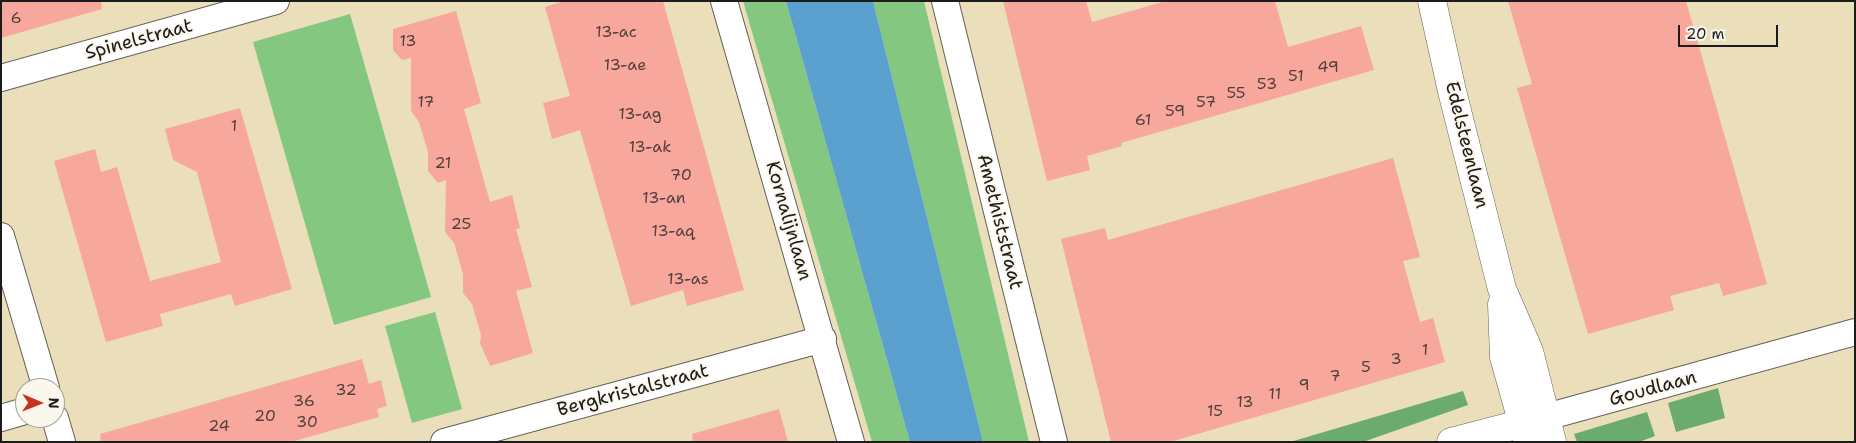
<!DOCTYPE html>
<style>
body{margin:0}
#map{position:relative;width:1856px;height:443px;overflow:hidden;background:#ebdebb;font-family:"Shantell Sans",sans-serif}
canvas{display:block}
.frame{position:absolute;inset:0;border:2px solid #1c1c1c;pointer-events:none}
.north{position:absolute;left:15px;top:378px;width:50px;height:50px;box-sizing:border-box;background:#fbf7ec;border:1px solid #a29f99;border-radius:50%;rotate:91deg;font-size:14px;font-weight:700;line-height:20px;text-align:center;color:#1c1c1c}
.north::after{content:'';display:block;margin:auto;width:18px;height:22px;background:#c8321e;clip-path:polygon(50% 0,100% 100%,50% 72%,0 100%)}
.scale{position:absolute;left:1678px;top:25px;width:100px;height:22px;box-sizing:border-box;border:2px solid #1c1c1c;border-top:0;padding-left:6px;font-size:15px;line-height:18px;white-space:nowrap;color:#1c1c1c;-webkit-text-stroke:4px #fbf7ec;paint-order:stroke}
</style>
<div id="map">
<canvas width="1856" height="443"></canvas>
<div class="frame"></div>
<div class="north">N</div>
<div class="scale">20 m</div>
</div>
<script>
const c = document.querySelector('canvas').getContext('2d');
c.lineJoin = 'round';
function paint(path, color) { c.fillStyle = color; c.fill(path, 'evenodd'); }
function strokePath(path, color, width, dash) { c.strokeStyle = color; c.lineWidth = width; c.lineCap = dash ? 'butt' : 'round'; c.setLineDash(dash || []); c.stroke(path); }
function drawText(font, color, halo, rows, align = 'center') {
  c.font = font + ' "Shantell Sans",sans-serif'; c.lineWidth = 4; c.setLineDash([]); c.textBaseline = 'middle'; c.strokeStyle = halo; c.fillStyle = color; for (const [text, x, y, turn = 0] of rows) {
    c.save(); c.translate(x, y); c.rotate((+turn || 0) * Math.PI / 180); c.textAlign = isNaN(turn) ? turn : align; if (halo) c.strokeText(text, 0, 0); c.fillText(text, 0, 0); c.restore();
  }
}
const green = new Path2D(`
 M743,1H786L910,442H872Z
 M873,1H924L1029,442H983Z
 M350,14L431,297L334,325L253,42Z
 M435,312L462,409L412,423L385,326Z`);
const forest = new Path2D(`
 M1718,388L1725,418L1676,432L1668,403Z
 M1463,391L1468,405L1363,442H1290Z
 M1647,412L1655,436L1639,442H1577L1574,434Z`);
const water = new Path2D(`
 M786,1H873L983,442H910Z`);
const building = new Path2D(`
 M1,1H101L102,9L1,38Z
 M564,1H663L744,290L687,306L683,290L631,306L580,130L552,139L543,103L570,96L545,7Z
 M1003,1H1086L1092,22L1166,1H1275L1288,47L1361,26L1374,70L1121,143L1122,146L1087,156L1090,170L1047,181Z
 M1508,1H1686L1767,284L1723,296L1719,283L1670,296L1674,310L1588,334L1517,88L1532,84Z
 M456,11L481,103L464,109L490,202L512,195L520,228L516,229L532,287L516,291L533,353L490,366L480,343L481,335L472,304L463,293V274L454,243L445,232L446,180L438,183L428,171V152L419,122L411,111V58L402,60L393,50V29Z
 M240,108L292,289L235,306L231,294L160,314L163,326L106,342L54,161L95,149L101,172L117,167L150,281L221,262L197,172L173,160L165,129Z
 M1393,158L1420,257L1403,261L1420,322L1433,318L1445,362L1170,442H1111L1061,239L1105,228L1108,240Z
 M362,359L369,384L381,380L387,406L377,409L379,417L291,442H101L100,434Z
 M779,409L788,442H693L692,434Z`);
const minor = new Path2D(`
 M724,1L851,442
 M945,1L1054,442
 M1,78L276,1
 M1,236L46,388
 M1546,417L1855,332
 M1,418L25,411
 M55,418L62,442
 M444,442L823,339`);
const tertiary = new Path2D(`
 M1432,1L1452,91L1502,289L1529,351L1552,442
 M1502,304L1504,357L1528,442
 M1451,442L1539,419`);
const numberNames = [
 ["6",16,19],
 ["13-ac",616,33],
 ["13",408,42],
 ["13-ae",625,66],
 ["49",1328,68],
 ["51",1296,77],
 ["53",1267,85],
 ["55",1236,94],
 ["17",426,103],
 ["57",1206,103],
 ["59",1175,112],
 ["13-ag",640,115],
 ["61",1143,121],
 ["1",234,127],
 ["13-ak",650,148],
 ["21",443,164],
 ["70",681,176],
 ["13-an",664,199],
 ["25",461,225],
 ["13-aq",673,232],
 ["13-as",688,280],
 ["1",1425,351],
 ["3",1396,360],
 ["5",1366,368],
 ["7",1335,377],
 ["9",1304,386],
 ["32",346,391],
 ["11",1275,395],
 ["36",304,402],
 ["13",1245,403],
 ["15",1215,412],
 ["20",265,417],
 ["30",307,423],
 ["24",219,427]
];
const streetNames = [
 ["Spinelstraat",139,40,-15],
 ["Edelsteenlaan",1466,145,76],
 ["Kornalijnlaan",788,221,74],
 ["Amethiststraat",999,222,76],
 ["Goudlaan",1653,389,-15],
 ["Bergkristalstraat",633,391,-15]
];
paint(green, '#84c780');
paint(forest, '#6bac6e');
paint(water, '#5ba1d0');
paint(building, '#f8a79d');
strokePath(minor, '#646054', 28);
strokePath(tertiary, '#646054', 29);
strokePath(minor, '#fff', 26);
strokePath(tertiary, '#fff', 28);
drawText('16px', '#533f3c', null, numberNames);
drawText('19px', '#1c1c1c', '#fbf7ec', streetNames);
</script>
